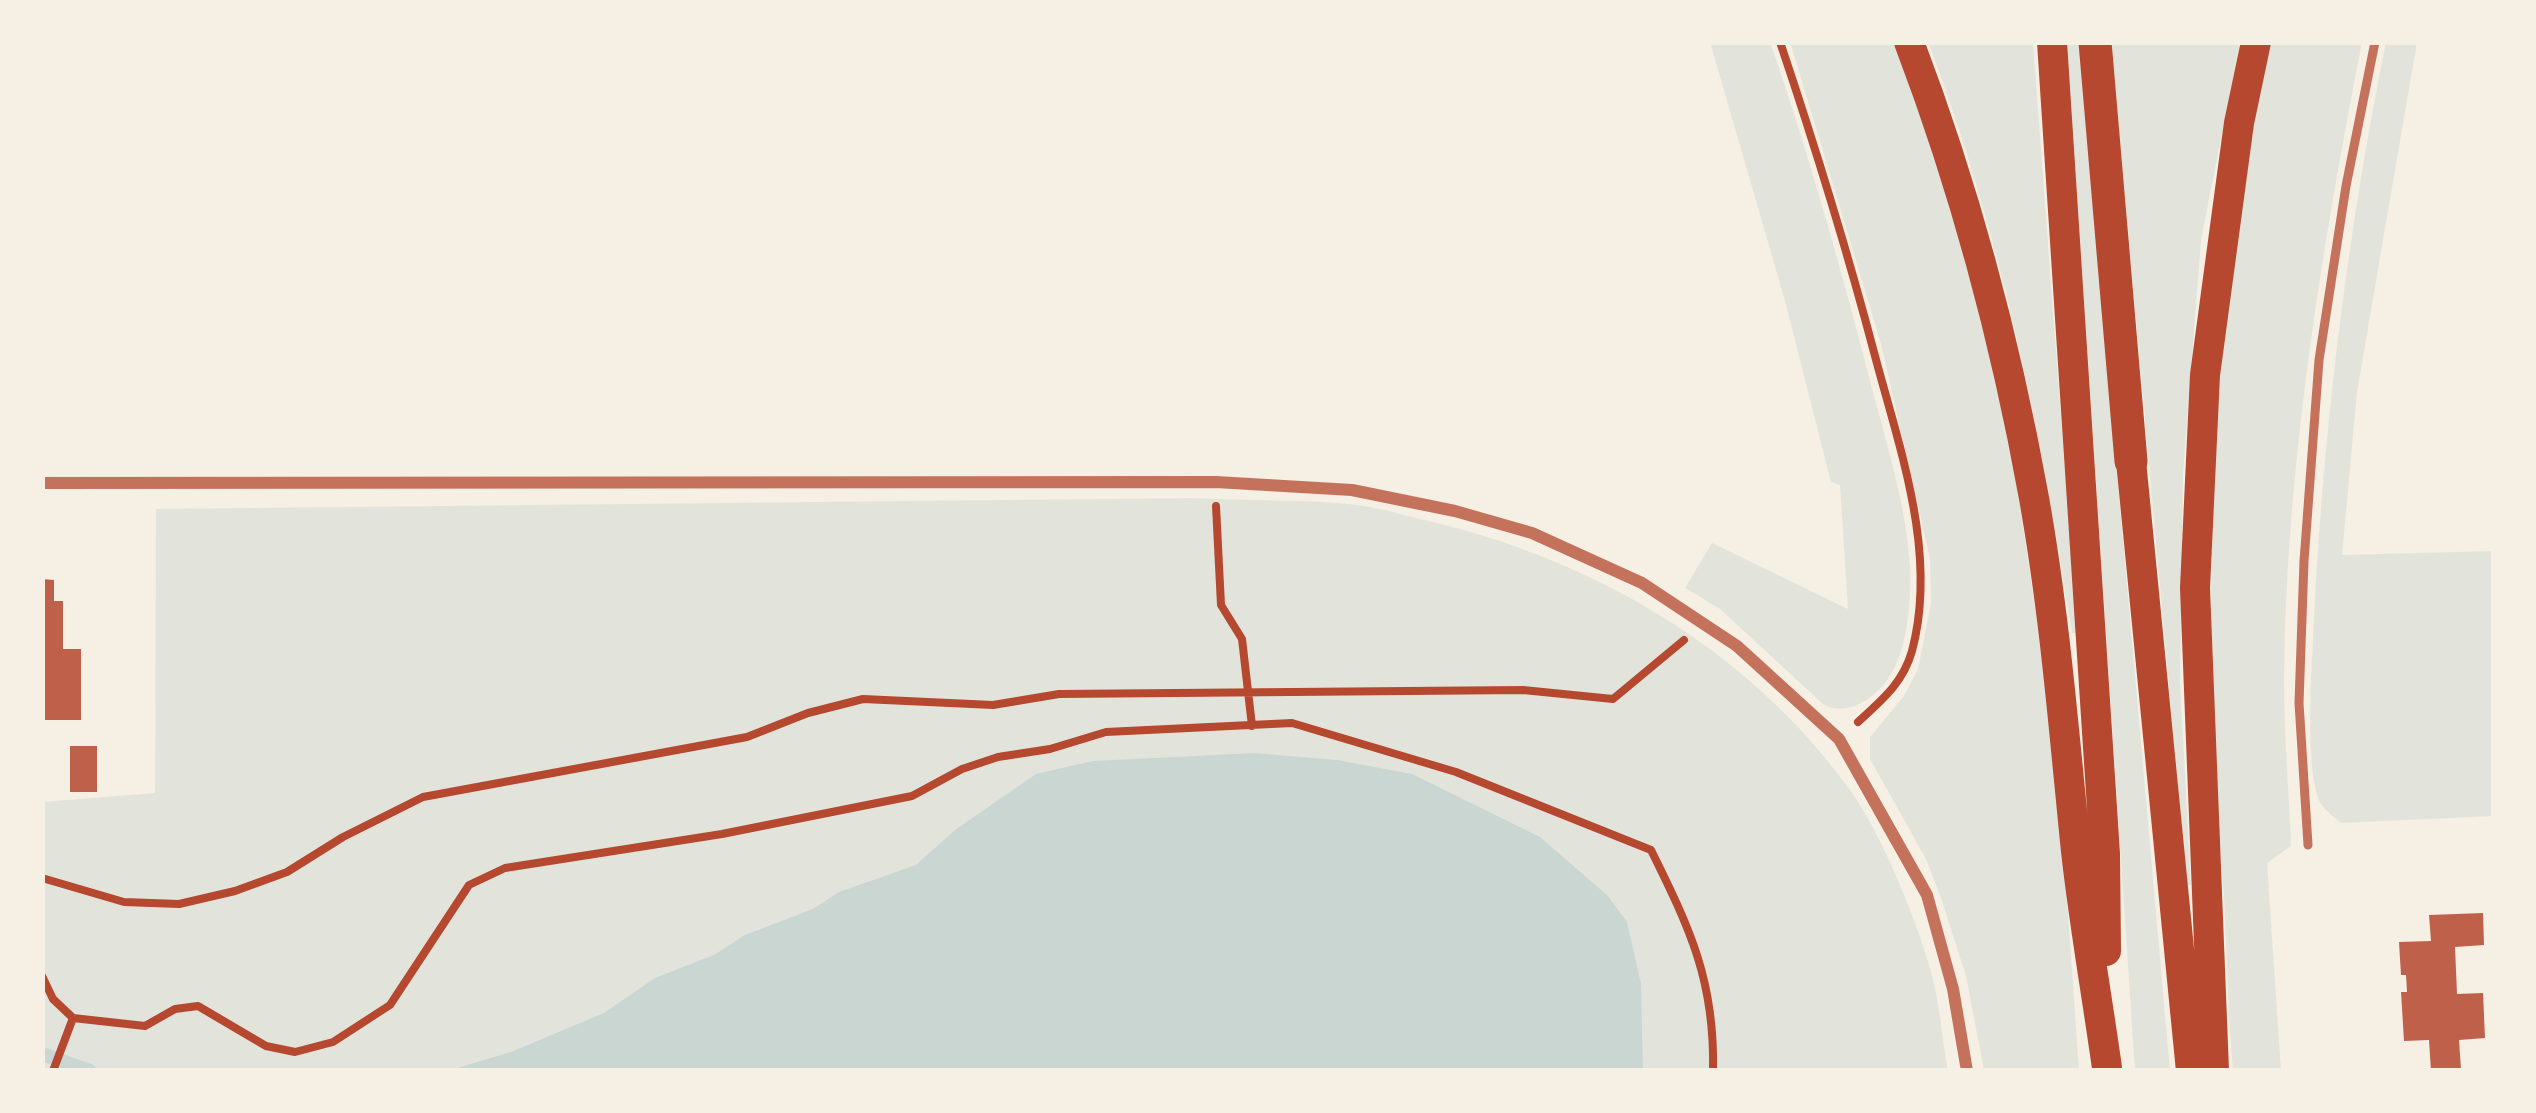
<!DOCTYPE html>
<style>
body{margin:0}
#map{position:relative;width:2536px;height:1113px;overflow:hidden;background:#f6efe4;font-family:"Exo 2",sans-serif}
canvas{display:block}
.frame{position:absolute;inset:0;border:45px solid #f6efe4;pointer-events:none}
</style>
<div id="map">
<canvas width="2536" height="1113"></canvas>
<div class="frame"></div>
</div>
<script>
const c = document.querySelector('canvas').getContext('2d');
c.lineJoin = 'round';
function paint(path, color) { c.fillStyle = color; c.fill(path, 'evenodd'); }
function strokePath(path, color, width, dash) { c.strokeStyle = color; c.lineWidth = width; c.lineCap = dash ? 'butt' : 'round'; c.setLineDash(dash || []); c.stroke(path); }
const green = new Path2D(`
 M1710,42H1770C1808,152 1840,264 1869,377C1885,439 1906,503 1910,566C1912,605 1907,670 1873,695C1858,707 1840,714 1823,704L1720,609L1685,588L1712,543L1848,609L1840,485L1831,482L1785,301Z
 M1790,42H1895L1949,195L1998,377L2018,492L2044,668L2065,870L2079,1071H1984L1966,976L1941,898L1926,859L1870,759V737L1904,696L1918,669L1931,604L1930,559L1881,344Z
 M1928,42H2033L2077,633H2072C2041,432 2001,233 1928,42Z
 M2067,42H2079L2170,1071H2135Z
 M2111,42H2240L2201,240L2183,473L2180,683L2191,885H2187Z
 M2270,42H2362C2321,252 2286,466 2284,681C2284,736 2289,791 2291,846L2267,863L2281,1071H2233C2228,1013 2227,955 2224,897C2222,855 2215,812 2213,770C2207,525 2214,281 2270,42Z
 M2386,42H2417L2357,392L2342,555L2494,551V816L2341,823C2335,818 2325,810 2321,804C2305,774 2311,676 2313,640C2322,439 2346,240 2386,42Z
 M1194,498C1248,501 1304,499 1358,505C1379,508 1400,514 1420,519C1589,557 1747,647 1850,790C1881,833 1917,920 1931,972C1940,1004 1942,1039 1948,1071H42V802L155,793L156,509Z`);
const water = new Path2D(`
 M1254,753L1337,760L1412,774L1540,837L1608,896L1627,922L1641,984L1643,1071H447L511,1052L604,1013L655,978L714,955L745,935L813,909L839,892L916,865L955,830L1036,774L1093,761Z`);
const stream = new Path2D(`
 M45,1055L90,1071`);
const building = new Path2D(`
 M42,579L54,580V601H63V649H81V720H42Z
 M70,746H97V792H70Z
 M2483,913L2484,945L2455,947L2457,994L2483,993L2485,1038L2459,1040L2461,1069L2431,1071L2429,1040L2404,1041L2401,992H2407L2406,975H2401L2399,942L2431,941L2429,915Z`);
const path = new Path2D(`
 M1780,42C1815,146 1847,250 1875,356C1900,450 1938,554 1912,651C1903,683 1882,700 1858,722
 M1216,506L1221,605L1242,639L1252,726
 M42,878L124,902L179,904L235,891L287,872L343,837L423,797L747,737L808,713L863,699L993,705L1059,694L1523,690L1613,699L1684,640
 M42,976L53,999L73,1018L145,1026L175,1009L198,1006L266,1046L295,1052L333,1042L390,1005L469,885L505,868L722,834L912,796L962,769L998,757L1050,749L1106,732L1292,723L1456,772L1651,850C1690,929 1715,981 1713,1071
 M53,1071L73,1018`);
const service = new Path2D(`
 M2308,845L2299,703L2304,561L2319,360L2346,186L2375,42`);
const minor = new Path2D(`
 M42,483L1216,482L1352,490L1455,511L1532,533L1642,583L1737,646L1839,739L1927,895L1953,989L1967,1071`);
const primary = new Path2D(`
 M1909,42C1965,189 2006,343 2034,498C2055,616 2064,733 2076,851C2084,924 2097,996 2107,1068
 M2052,42L2105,854L2106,951
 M2131,461L2191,1071
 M2214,1071L2195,588L2205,375L2239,123L2256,42`);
const trunk = new Path2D(`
 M2095,42L2131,461`);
paint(green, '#e2e4dc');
paint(water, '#c9d6d2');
strokePath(stream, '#c9d6d2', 14);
paint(building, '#bf614a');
strokePath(path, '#b5482f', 8);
strokePath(service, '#c5725c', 9);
strokePath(minor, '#c5725c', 12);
strokePath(primary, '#b5482f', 30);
strokePath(trunk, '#b5482f', 33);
</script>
